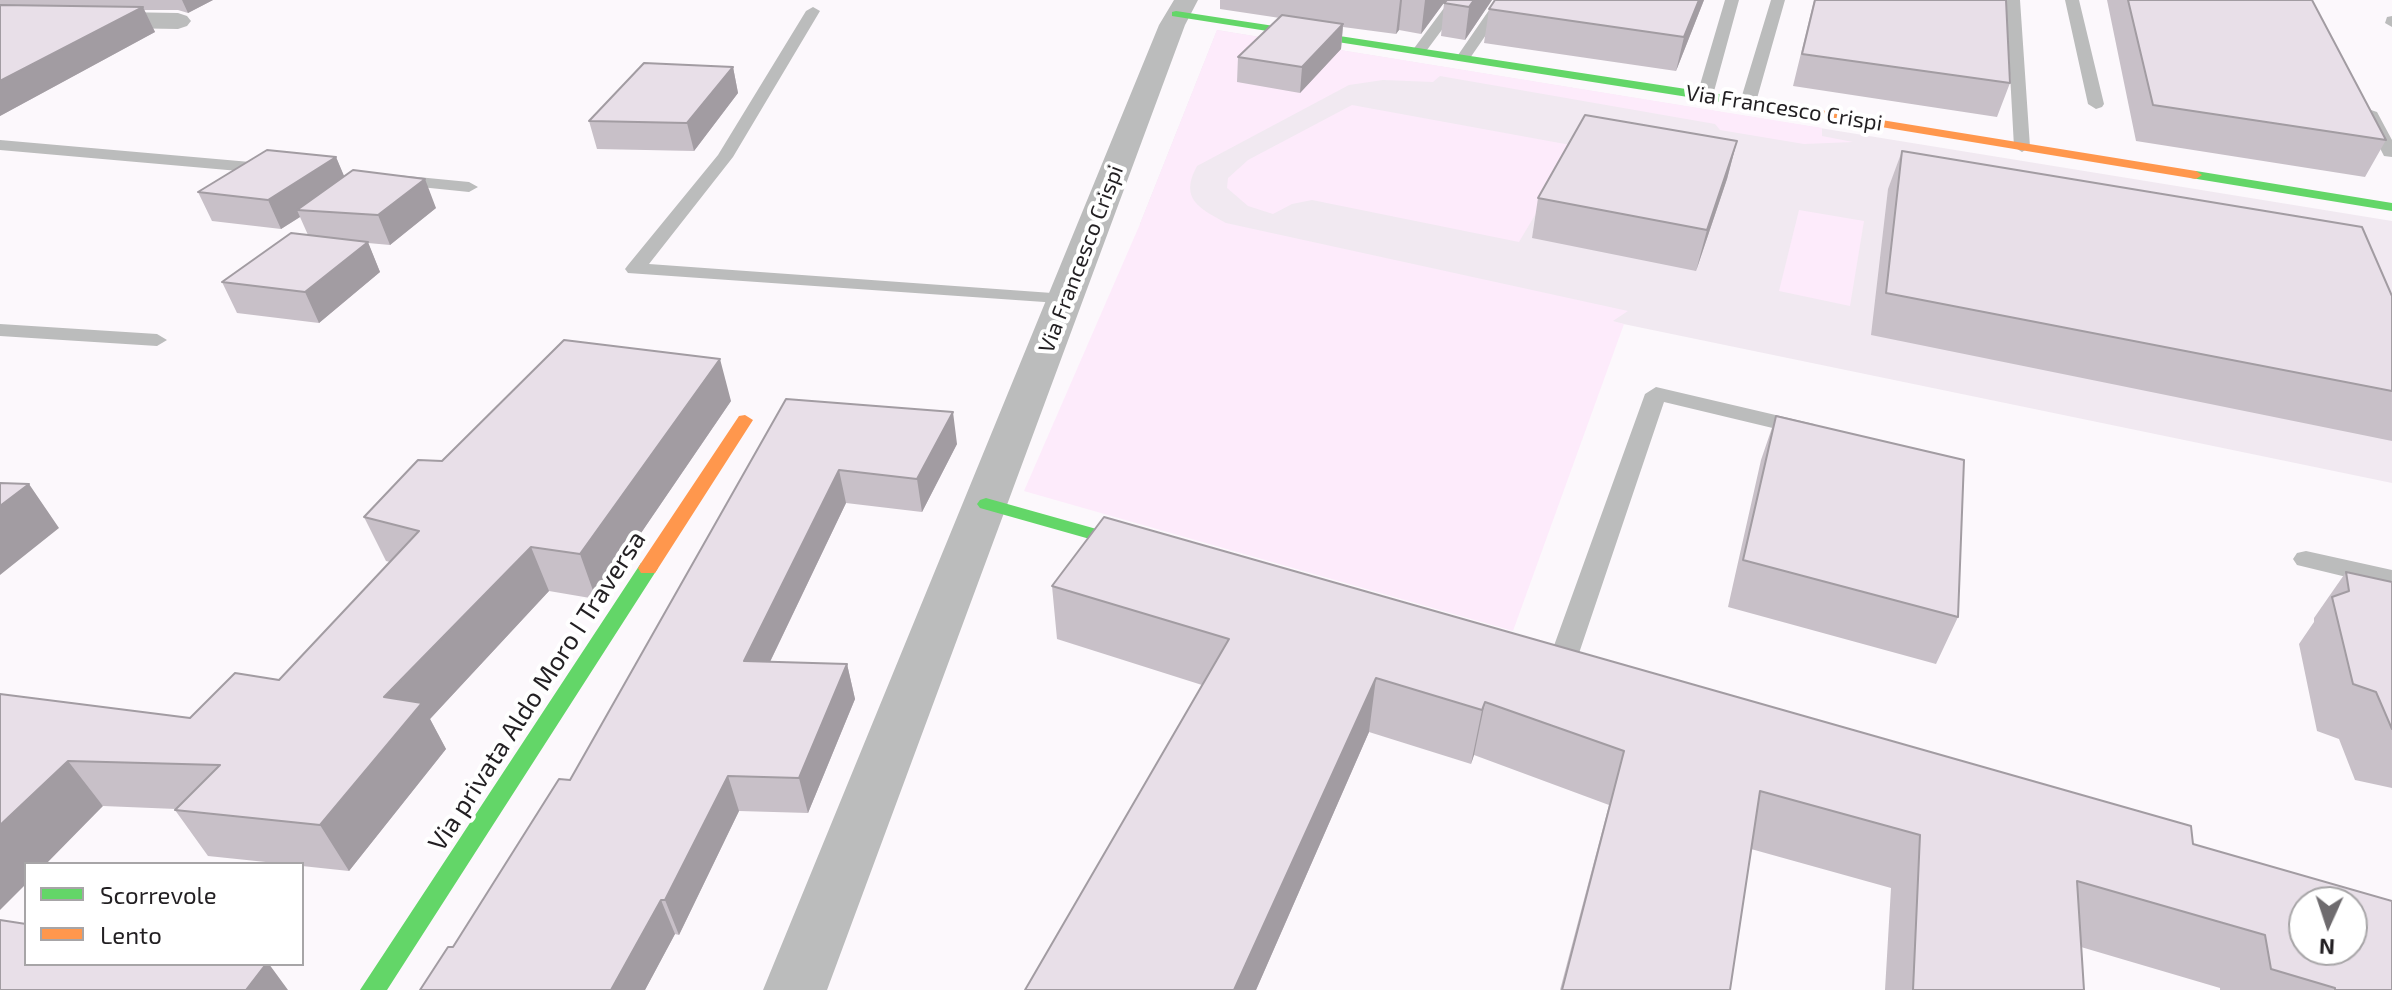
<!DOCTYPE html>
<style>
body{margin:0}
#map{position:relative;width:2392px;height:990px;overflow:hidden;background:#fcf8fc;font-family:"Exo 2",sans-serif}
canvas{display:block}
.legend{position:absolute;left:24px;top:862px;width:280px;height:104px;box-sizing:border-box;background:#fff;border:2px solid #a7a5a7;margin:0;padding:10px 14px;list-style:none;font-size:24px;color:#221f22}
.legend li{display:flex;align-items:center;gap:16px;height:40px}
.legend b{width:40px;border:2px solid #a7a5a7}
.north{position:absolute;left:2288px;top:886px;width:80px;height:80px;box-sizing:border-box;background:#fff;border:2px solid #a7a5a7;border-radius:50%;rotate:183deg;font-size:22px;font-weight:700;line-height:32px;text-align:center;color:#221f22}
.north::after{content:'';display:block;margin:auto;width:28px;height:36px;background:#6e6b6e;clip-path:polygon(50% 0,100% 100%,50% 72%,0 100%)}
</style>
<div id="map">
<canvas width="2392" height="990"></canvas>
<ul class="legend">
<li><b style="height:10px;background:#63d668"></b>Scorrevole</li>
<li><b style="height:10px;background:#ff974d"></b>Lento</li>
</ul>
<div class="north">N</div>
</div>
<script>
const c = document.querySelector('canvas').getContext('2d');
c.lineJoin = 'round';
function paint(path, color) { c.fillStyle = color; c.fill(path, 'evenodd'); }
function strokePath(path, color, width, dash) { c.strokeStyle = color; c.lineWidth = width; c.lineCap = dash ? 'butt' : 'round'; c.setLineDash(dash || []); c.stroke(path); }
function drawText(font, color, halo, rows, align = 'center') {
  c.font = font + ' "Exo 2",sans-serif'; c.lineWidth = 8; c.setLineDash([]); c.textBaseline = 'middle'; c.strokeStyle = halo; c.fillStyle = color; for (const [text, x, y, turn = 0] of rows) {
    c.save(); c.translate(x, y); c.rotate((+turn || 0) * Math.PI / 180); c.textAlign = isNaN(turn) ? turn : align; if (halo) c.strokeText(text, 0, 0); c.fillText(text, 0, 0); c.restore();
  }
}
const built = new Path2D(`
 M1217,30L2392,221V483L1140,224Z`);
const green = new Path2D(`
 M1217,30L1822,128V136L1853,142L1804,144L1720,130L1715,124L1440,76L1433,82L1383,80L1349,85L1197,166C1179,199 1199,208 1226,223L1628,311L1613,321L1624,324L1513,631L1024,491L1140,224Z
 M1352,105L1576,146L1519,242L1312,200L1292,204L1273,214L1248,206L1227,188L1228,178L1248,160Z
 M1799,210L1864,221L1850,306L1779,291Z`);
const lane = new Path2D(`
 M1450,0H1464L1424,54H1414L1412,51Z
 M1496,0H1510L1468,61H1458L1456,58Z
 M1725,0H1739L1713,95L1705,100L1697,95Z
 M1771,0H1785L1756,102L1748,107L1740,102Z
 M2006,0H2020L2030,147L2022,152L2014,147Z
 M2065,0H2079L2104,104L2102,107L2096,109L2088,104Z
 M813,7L820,11L733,157L649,264L1066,294L1073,296L1076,300L1073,304L628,273L625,269L628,265L718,155L806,11Z
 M2392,16V27L2385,23L2387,17Z
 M2371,110L2377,112L2392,140V157L2384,156L2363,115Z
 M0,140L273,164L282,169L273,174L0,150Z
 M397,175L469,182L478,187L469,192L391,184L388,180L391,176Z
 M0,324L157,334L167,340L157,346L0,336Z
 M1656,387L1814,424L1817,429L1814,434L1806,436L1664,402L1575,665L1571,672L1561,675L1551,672L1547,665L1645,394Z
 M2306,551L2392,570V588L2297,565L2293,559L2297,553Z`);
const street = new Path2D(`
 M1174,0H1198L1185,25L827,990H763L1159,25Z
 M0,10L178,13L187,16L191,21L187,26L178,29L0,26Z`);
const fast = new Path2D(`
 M1176,11L1758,100L1764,104L1758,108L1172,16V12Z
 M2196,171L2392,203V211L2191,178V172Z
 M986,498L1157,546L1159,550L1150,556L980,508L977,504L980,500Z
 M648,562L658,568L387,990H360L641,563Z`);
const slow = new Path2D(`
 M1758,100L2196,171L2202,175L2196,179L1754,106V102Z
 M745,415L753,420L655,573H641L638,568L641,563L739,416Z`);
const wall = new Path2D(`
 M0,0H213L188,13L178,10H144L155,32L0,116Z
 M1220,0H1446L1421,34L1399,30L1396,34L1343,27L1341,49L1300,93L1237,82L1238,57L1280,18L1220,9Z
 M1492,0L1465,40L1441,36L1444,3Z
 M1704,0L1676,71L1484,43L1489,9Z
 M1814,0H2006L2010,83L1997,117L1793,86Z
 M2107,0H2312L2386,140L2365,177L2136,141Z
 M733,67L738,93L694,151L597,149L589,121Z
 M1737,141L1727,179L1696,271L1532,238L1538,198Z
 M1902,151L2392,296V441L1871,335L1888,189Z
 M336,157L344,177L436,208L390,245L368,243L380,272L319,323L237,313L222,282L308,235L300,217L281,229L212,221L198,192Z
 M786,399L957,444L922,512L846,503L770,662L847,664L855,699L808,813L739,811L679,935L675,934L645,990H420L453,947L570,780Z
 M731,401L596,599L549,591L430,719L446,749L349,871L302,866V864H285L208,856L175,810L176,809L103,806L0,694L190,718L279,680L390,562L386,561L364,517L442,461Z
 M1776,416L1958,617L1936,664L1728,607L1761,460Z
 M2346,572L2392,582V788L2355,780L2339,739L2317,731L2299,644L2314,622V618Z
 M1052,586L2193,844L2392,990H2220V988L2081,947L2084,990H1885L1891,888L1751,849L1730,990H1560L1609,805L1474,755L1471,764L1369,732L1256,990H1025L1202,685L1057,639Z`);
const shadedWall = new Path2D(`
 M182,0H213L188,13Z
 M1400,0H1402L1399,30L1396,34Z
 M1425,0H1446L1421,34Z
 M1474,0H1492L1465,40L1469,7Z
 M1699,0H1704L1676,71L1684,37Z
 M143,7L155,32L0,116V81Z
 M1343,24L1341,49L1300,93L1302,67Z
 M733,67L738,93L694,151L687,123Z
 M1737,141L1727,179L1696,271L1707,230Z
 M336,157L348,185L297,210L300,217L281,229L268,200Z
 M425,179L436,208L390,245L378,215Z
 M368,242L380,272L319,323L305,292Z
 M720,359L731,401L596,599L580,554Z
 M953,412L957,444L922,512L917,479Z
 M839,470L846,503L754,695L744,661Z
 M29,484L59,528L0,575V506Z
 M531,547L549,591L430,719L446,749L349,871L320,825L384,697Z
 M847,664L855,699L808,813L799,778Z
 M1376,678L1369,732L1256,990H1234Z
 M1485,702L1474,755L1471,764L1482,710Z
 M68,761L103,806L46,864H26V884L0,910V825Z
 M728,776L739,811L679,935L665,900Z
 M661,900L675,934L645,990H611Z
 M266,964H269L288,990H246Z`);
const building = new Path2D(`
 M1447,0H1474L1469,7L1444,3Z
 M1495,0H1699L1684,37L1489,9Z
 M1815,0H2006L2010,83L1802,54Z
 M2128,0H2312L2386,140L2153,105Z
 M0,5L143,7L0,81Z
 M1282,15L1343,24L1302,67L1238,57Z
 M644,63L733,67L687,123L589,121Z
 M1585,115L1737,141L1707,230L1538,198Z
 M267,150L336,157L268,200L198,192Z
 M1902,151L2362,227L2392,296V391L1886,293Z
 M353,170L425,179L378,215L297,210Z
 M291,233L368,242L305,292L222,282Z
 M564,340L720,359L580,554L531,547L384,697L422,703L320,825L175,810L220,765L68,761L0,825V694L190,718L235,673L279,680L419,531L364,517L418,460L442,461Z
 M786,399L953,412L917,479L839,470L744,661L847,664L799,778L728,776L665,900H661L611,990H420L448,947H453L559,779L570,780Z
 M1776,416L1964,460L1958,617L1743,560Z
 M0,483L29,484L0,506Z
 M1104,517L2191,826L2193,844L2392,901V990H2335V988L2271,969L2265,935L2077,881L2084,990H1913L1920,835L1760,791L1730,990H1562L1624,751L1485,702L1482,710L1376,678L1234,990H1025L1229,639L1052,586ZM2304,902H2352V950H2304Z
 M2346,572L2392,582V729L2376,692L2353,684L2332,597L2349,591Z
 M0,920L26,924V964H266L246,990H0Z`);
const farStreetnames = [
 ["Via Francesco Crispi",1784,108,9],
 ["Via Francesco Crispi",1081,259,-69]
];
const streetNames = [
 ["Via privata Aldo Moro I Traversa",537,691,-57]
];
paint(built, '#f1e9f1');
paint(green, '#fdebfb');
paint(lane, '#bbbcbc');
paint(street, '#bbbcbc');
paint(fast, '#63d668');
paint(slow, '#ff974d');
paint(wall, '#c8c0c8');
paint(shadedWall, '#a29ca2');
paint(building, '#e8dfe8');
strokePath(building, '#a29ca2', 2);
drawText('22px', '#221f22', '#fff', farStreetnames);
drawText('26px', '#221f22', '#fff', streetNames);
</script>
